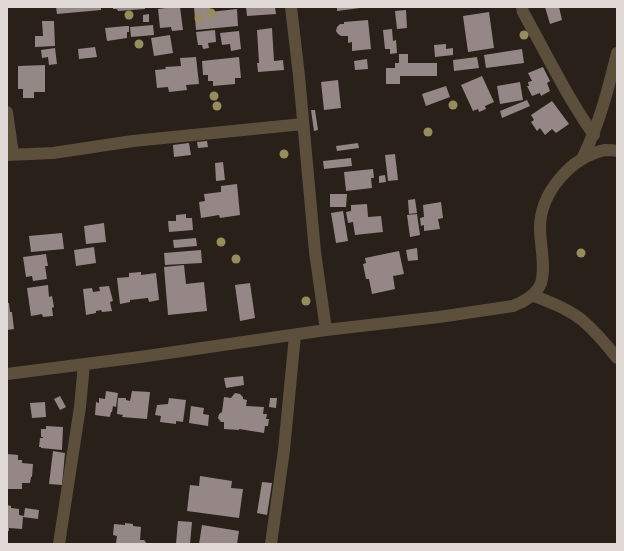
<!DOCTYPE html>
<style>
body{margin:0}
#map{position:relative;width:624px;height:551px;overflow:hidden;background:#29201a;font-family:"DejaVu Sans",sans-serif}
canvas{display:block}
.frame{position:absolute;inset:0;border:8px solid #e0d9d6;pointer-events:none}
</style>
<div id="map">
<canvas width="624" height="551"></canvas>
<div class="frame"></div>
</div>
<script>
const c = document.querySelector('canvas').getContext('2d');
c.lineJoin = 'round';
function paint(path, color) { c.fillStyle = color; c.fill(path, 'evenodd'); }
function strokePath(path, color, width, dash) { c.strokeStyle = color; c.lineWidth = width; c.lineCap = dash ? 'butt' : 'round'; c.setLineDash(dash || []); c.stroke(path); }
const building = new Path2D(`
 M56,7H101V10L57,14Z
 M113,7H145V9L118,11L117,9H113Z
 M174,7H180L183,30L172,31L171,27L160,28L158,9Z
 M194,7H210V12L237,9L238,26L196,30Z
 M246,7H275L276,14L247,16Z
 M337,7H360V8L337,11Z
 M545,7H559L562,20L550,24Z
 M406,10L407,28L397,29L395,11Z
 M489,12L494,48L468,52L463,16Z
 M149,14V22H143V15Z
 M368,20L371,49L352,51V42L348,43V36H341L338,34L336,31L337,27L340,24H344V22Z
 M42,21H54L55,46L35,47V36H43Z
 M153,25L154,35L131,37L130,27Z
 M126,26H129V32H127V38L107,41L105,28Z
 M272,28L274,61L283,60L284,70L258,72L257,63H259L257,30Z
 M392,29L393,41L396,40L397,53L390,54V49H385L383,30Z
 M215,30L216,42L208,43L209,48L203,49L202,45H198L196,32Z
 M239,31L241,49L231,51L230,44L222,45L220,33Z
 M170,35L173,53L154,56L151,38Z
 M446,44V49L453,48V55L435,57L434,45Z
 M95,47L97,57L79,59L78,49Z
 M55,48L57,64L49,65L48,57L42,58L41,50Z
 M522,49L524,63L486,68L484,55Z
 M399,54H408V63H437V76H400V84H386V68H395V63H399Z
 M196,57L199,84L186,85L187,90L169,92L168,87L157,88L155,70L166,69L165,67L181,66L180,58Z
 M239,57L241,78H235V84L213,86V81H208V75H203L202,61Z
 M477,57L479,68L454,71L453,60Z
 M367,59L368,69L355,70L354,61Z
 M45,65V92H34V98H23V89H18V66Z
 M543,67L550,81L547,83L550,91L541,96L540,93L532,96L527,86H529L528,82L532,81L528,73Z
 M482,76L494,102L485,106L486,109L479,112L478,109L473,111L461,85Z
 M338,80L341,108L324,110L321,82Z
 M520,82L523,100L500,104L497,86Z
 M446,86L450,97L426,106L422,94Z
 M527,100L530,106L502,118L500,111Z
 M552,101L569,124L556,133L552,129L545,135L540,128L537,131L531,122L534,120L531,115Z
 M311,110H315L318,130L314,131Z
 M207,141L208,147L198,148L197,142Z
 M189,143L191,155L174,157L173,145Z
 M358,143L359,148L337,151L336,146Z
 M395,154L398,180L388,181L385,155Z
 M351,158L352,166L324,169L323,161Z
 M223,162L225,180L216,181L215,163Z
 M373,169L374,178H371L372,188L346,191L344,172Z
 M385,175L386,182L379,183V176Z
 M237,184L240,215L220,218L219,215L201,218L199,202L205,201L204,194L221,192V186Z
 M330,194H347L346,207H330Z
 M415,199L417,213L409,214L408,200Z
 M441,202L443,218L438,219L440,229L424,231V225L421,226L420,218L424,217L423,205Z
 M367,204L368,217L381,216L383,232L355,235L353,222L348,223L346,212L351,211V205Z
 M343,211L348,241L336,243L331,213Z
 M186,214V218H192L193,230L169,232L168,221H176V215Z
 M417,214L420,235L410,237L407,215Z
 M104,223L106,242L86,244L84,226Z
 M62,233L64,249L31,252L29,236Z
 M196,238L197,246L174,248L173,240Z
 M94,247L96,263L76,266L74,250Z
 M417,248L418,260L408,261L406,250Z
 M201,250L202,263L165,265L164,253Z
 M399,251L404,274L393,276L395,289L372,294L369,279H366L363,264L366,263L365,258Z
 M46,254L48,266H45L47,279L33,281L32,276L26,277L23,257Z
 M184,265L186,284L204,282L207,311L168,315L164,267Z
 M141,272V275L156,273L159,300L149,302L148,298L130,300V302L120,304L117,278L129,277V273Z
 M250,283L255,318L240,321L235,285Z
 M48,285L49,297L52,296L54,307L52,308L53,316L43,317L42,314L31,316L27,288Z
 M109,286L113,301L110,302L112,311L102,312L101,310L96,311V313L86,315L83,289L92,288L93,292L100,291L99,287Z
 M7,303H9L10,312H12L14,329L7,330Z
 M243,376L244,385L226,388L224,378Z
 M106,391L118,393L116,407L113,406L112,412H111L110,417L95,415L96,402L99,403V398L105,399Z
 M132,391L150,392L147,419L122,417L123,415L117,414L118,398H126V400L130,401Z
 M235,393L240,394L243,397V399L247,400L246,406L264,407L263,414H267L266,419H269L268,426H265L264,433L239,429V430L224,429V422H221L218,418L219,414L222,412L224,397L231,398Z
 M60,396L66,407L60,410L54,399Z
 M169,398L186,400L183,422L176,421V424L160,422L161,416L155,415L157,405L168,404Z
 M270,398H277L276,408L269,407Z
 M45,402L46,417L32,418L30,403Z
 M191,406L204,408L203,414L209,415L208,426L189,423Z
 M46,426L63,427L62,450L41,448V447H39L40,438H43V437H41V429H46Z
 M53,451L65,453L62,485L49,484Z
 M7,454L18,455V460H22V463L33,464L32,477H31L30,483H22V489H7Z
 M200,476L232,481L231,488L243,489L239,518L187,511L190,485L199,486Z
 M262,482L272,483L267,515L257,513Z
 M7,505L11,506V508L19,509V515L24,516L25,508L39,510L38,519L23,517L22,529L9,528V531H7Z
 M178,521L192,522L190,544H176Z
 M125,523L133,524V526L141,527L140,540H144L147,544H119L116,543L117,536L113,535L114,524L125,525Z
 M202,525L239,531L237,544H199Z`);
const minor = new Path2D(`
 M291,7L299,76L315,252L326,330
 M522,7L523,12C546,53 567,97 594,135
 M7,112L13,154
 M7,155L53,153L133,141L303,124
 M582,159C599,125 608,90 617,53
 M532,295C549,302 567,308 582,320C595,331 606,344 617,358
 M7,374L140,357L326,330L439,317L513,306C524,302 537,294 541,283C546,267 540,244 540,228C540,193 571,157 605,150C608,150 613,150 617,151
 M59,544L80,407L84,364
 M271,544L284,450L295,335`);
const trees = [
 [211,13],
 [129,15],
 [199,18],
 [524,35],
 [139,44],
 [214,96],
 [453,105],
 [217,106],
 [428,132],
 [284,154],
 [221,242],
 [581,253],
 [236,259],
 [306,301]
];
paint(building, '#958786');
strokePath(minor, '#5c4f3c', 12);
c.fillStyle = '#968c5c';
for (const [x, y] of trees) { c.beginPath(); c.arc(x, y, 4.5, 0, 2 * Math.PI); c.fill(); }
</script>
